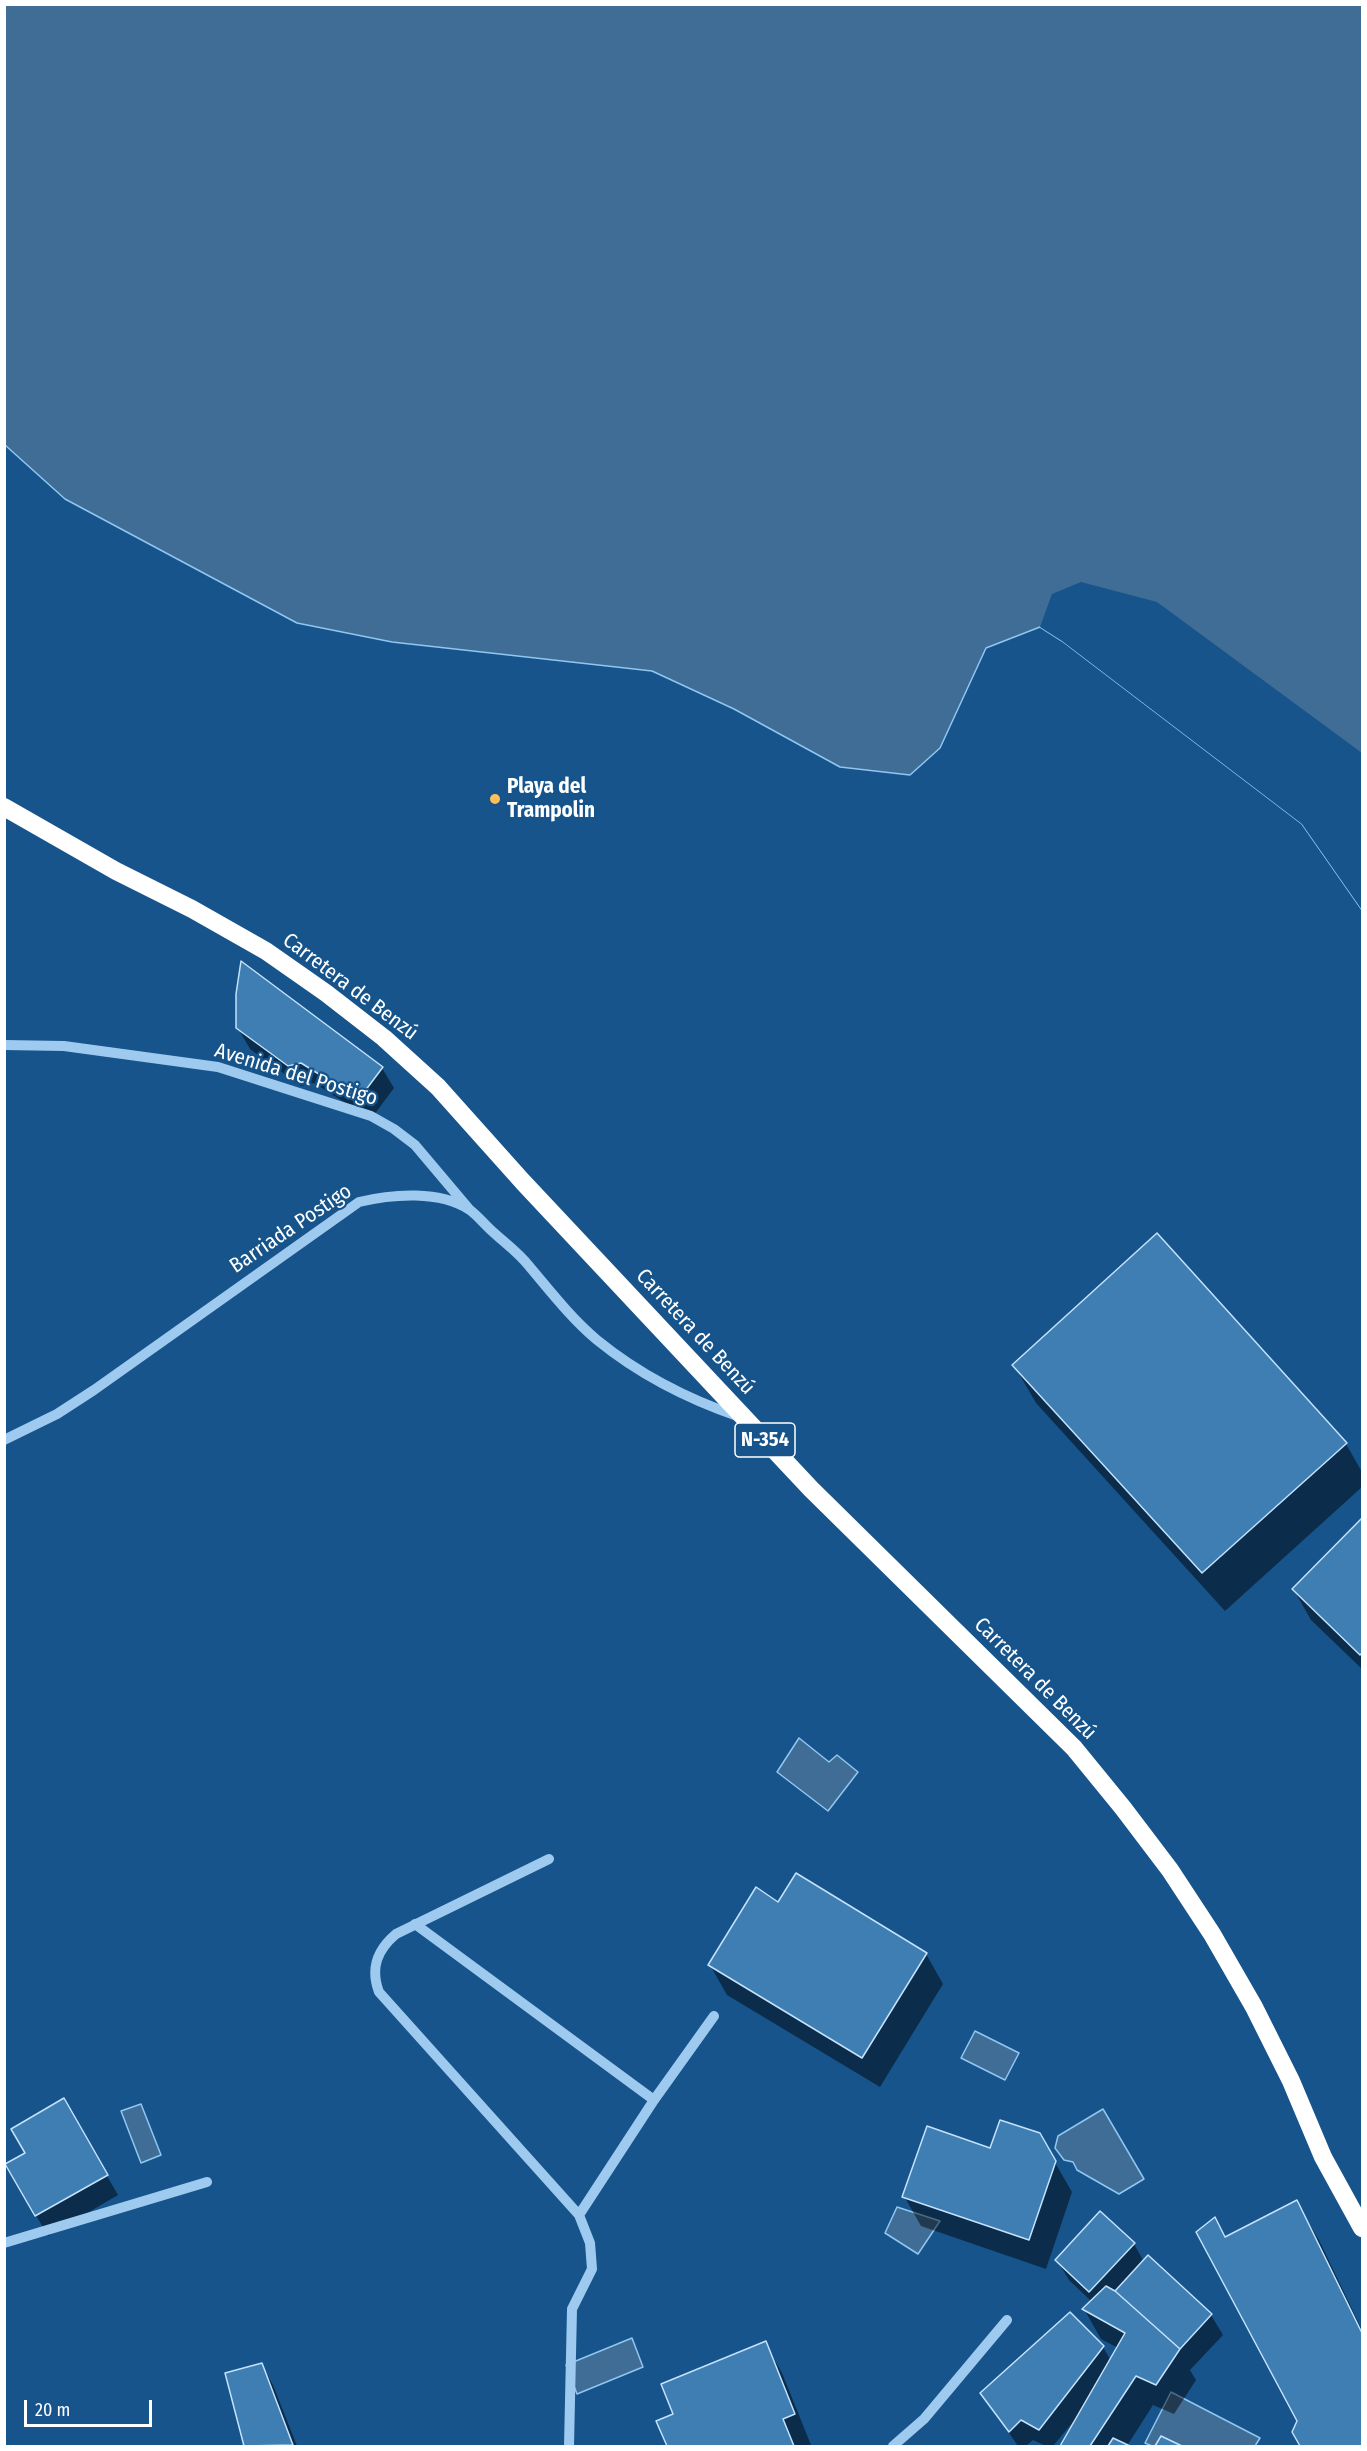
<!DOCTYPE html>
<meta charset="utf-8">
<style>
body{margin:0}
#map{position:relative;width:1367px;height:2451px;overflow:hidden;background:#16548b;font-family:"Fira Sans Condensed",sans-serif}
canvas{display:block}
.frame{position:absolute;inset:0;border:6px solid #fff;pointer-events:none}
.scale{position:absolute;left:24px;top:2400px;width:128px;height:27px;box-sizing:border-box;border:3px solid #fff;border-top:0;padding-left:8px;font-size:18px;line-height:21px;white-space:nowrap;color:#fff;-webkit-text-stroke:4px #16548b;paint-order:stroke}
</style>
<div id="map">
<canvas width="1367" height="2451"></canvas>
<div class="frame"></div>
<div class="scale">20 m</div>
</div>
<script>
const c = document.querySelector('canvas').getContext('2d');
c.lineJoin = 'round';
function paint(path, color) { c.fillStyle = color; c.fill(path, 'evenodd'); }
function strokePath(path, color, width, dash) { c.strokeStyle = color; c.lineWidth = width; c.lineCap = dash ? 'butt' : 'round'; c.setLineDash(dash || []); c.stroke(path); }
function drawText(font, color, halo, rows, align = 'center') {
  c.font = font + ' "Fira Sans Condensed",sans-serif'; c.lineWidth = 4.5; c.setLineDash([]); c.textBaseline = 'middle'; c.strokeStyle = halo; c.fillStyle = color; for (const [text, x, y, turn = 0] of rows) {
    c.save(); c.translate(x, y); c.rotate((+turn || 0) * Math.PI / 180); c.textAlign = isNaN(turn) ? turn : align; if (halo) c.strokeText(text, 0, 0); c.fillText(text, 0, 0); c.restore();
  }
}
const water = new Path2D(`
 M5,5H1362V910L1302,824L1062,641L1040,627L986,648L940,748L910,775L840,767L734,709L652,671L392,642L297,623L65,499L5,445Z
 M799,1738L829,1762L837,1755L858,1772L828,1811L777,1772Z
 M975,2031L1019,2053L1005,2080L961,2058Z
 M141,2104L161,2155L141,2163L121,2111Z
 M1103,2109L1144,2179L1119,2194L1077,2170L1073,2162L1064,2160L1055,2148L1058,2136Z
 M897,2207L940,2221L918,2254L885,2233Z
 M632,2338L643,2367L577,2394L566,2365Z
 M1171,2392L1260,2438L1255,2446H1152L1145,2443Z`);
const pier = new Path2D(`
 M1081,582L1157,602L1362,753V910L1302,824L1062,641L1040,627L1052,594Z`);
const shadow = new Path2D(`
 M238,1028L382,1068L394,1088L371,1119L314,1083L301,1086L250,1049Z
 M1014,1365L1346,1444L1362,1472V1487L1225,1611L1036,1403Z
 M1362,1520V1669L1311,1620L1294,1590Z
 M779,1904L926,1954L943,1984L880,2087L727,1995L710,1965Z
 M63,2100L118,2195L48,2236L7,2165L27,2154Z
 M1039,2135L1072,2192L1046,2269L921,2226L904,2196L991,2150Z
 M1296,2202L1319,2240L1362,2330V2446H1302L1294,2432L1299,2421L1226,2238Z
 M1134,2244L1144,2262L1211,2315L1223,2335L1190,2370L1196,2380L1174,2414L1153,2405L1127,2446H1062L1078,2418L1077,2417L1053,2446H1046L1033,2440L1026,2446H1018L982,2393L1070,2314L1103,2347L1111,2361L1118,2348L1101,2339L1084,2309L1092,2302L1069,2280L1057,2260Z
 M765,2343L782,2373L811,2445L806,2446H669L658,2422L675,2415Z
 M261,2364L273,2385L297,2446H245L227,2374Z`);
const building = new Path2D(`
 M241,961L383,1067L359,1099L301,1063L288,1066L236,1028V994Z
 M1157,1233L1347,1443L1202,1573L1012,1365Z
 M1362,1518V1653L1360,1655L1292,1589Z
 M796,1873L927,1953L862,2058L708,1965L756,1887L778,1902Z
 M64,2098L108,2175L35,2216L5,2164L25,2153L11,2129Z
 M1000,2120L1040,2133L1056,2161L1029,2240L902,2197L927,2126L990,2148Z
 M1297,2200L1362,2333V2446H1300L1292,2432L1297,2421L1196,2232L1215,2217L1225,2237Z
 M1100,2211L1135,2243L1089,2292L1055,2260Z
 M1148,2255L1212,2314L1180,2349L1115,2291Z
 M1106,2286L1115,2291L1180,2349L1156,2385L1136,2376L1090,2446H1060L1125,2333L1082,2309Z
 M1070,2312L1104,2346L1039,2430L1021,2420L1009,2432L980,2393Z
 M766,2341L795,2414L783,2419L794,2446H667L656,2421L673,2414L661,2384Z
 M262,2363L293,2445L244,2446L225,2373Z
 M1161,2436L1182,2446H1155Z
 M1113,2438L1130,2446H1108Z`);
const minor = new Path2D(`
 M4,1045L64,1046L218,1067L371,1116L394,1129L415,1145L469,1209
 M4,1440L57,1414L94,1390L359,1202C392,1194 440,1190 470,1210C478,1216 485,1225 493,1232C505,1243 519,1253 529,1266C551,1292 571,1318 597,1340C640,1375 687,1399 740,1417
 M549,1859L396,1934C377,1950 370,1968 379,1992L579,2215L590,2243L592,2269L572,2309L569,2446
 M415,1924L654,2100
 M579,2215L654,2100L714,2016
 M4,2243L207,2182
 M893,2446L924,2419L1007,2320`);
const highway = new Path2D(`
 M4,807L116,871L192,909L266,951L326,993L384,1038L438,1087L523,1182L811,1489L1074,1748L1123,1808L1170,1870L1212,1934L1254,2007L1291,2081L1323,2157L1362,2228`);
const markers = [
 [495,799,6,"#ffc05c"]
];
const shields = [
 [765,1440,60]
];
const shieldNames = [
 ["N-354",765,1440]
];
const poiNames = [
 ["Playa del",507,787],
 ["Trampolin",507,811]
];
const streetNames = [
 ["Carretera de Benzú",350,987,37],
 ["Avenida del Postigo",296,1075,17],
 ["Barriada Postigo",291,1229,-34],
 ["Carretera de Benzú",695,1332,47],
 ["Carretera de Benzú",1035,1679,45]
];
paint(water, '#406d95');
strokePath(water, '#90c7f2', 1.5);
paint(pier, '#16548b');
paint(shadow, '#0007');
paint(building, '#3e7eb3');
strokePath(building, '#c4e2fb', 1.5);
strokePath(minor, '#9ecaef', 10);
strokePath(highway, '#fff', 18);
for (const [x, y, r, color] of markers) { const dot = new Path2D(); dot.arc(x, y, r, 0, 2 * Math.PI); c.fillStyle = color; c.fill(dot); strokePath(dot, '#16548b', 2); }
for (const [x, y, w] of shields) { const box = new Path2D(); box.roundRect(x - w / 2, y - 17, w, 34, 4.5); c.fillStyle = '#16548b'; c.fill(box); strokePath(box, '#fff', 1.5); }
drawText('bold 20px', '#fff', null, shieldNames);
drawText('bold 21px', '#fff', '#16548b', poiNames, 'left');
drawText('21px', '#fff', '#16548b', streetNames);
</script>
